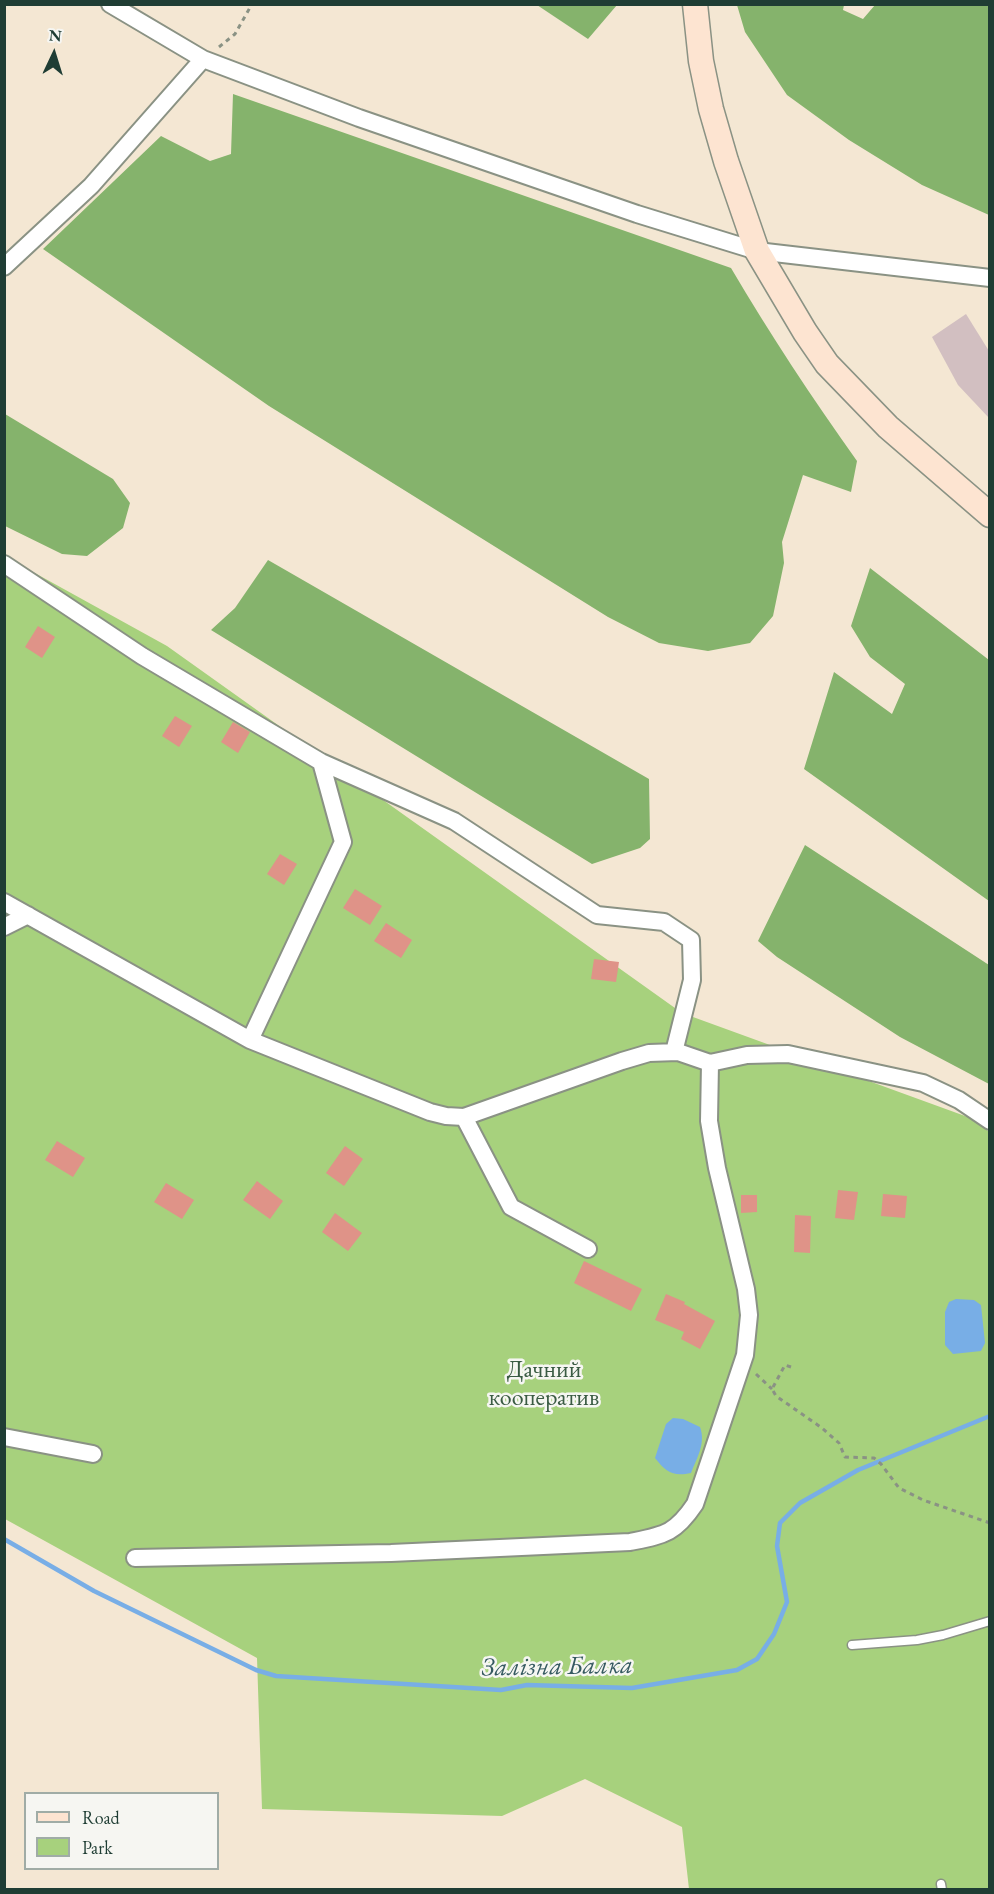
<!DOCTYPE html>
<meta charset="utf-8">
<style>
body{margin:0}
#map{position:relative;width:994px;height:1894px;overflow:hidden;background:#f4e7d3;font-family:"EB Garamond",serif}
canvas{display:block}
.frame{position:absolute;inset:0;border:6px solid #1f3d34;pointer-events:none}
.legend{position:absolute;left:24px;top:1792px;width:195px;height:78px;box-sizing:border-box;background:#f6f6f2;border:2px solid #a0aca6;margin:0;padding:8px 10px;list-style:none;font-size:18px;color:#1f3d34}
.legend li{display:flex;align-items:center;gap:12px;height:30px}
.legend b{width:30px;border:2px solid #a0aca6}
.north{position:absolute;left:24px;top:24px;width:60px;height:60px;-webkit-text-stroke:4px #f6f6f2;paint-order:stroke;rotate:4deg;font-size:16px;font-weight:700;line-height:24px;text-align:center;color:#1f3d34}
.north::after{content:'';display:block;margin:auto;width:21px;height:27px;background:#1f3d34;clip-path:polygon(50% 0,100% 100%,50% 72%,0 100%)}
</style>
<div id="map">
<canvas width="994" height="1894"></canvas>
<div class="frame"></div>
<ul class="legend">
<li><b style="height:8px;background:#fde4d1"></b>Road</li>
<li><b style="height:16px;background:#a7d17d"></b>Park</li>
</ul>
<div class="north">N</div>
</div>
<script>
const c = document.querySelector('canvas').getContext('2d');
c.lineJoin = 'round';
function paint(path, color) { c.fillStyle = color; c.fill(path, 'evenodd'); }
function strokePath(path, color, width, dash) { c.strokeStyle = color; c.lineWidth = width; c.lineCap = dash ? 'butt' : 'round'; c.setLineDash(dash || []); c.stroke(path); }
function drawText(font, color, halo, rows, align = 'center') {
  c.font = font + ' "EB Garamond",serif'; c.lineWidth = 5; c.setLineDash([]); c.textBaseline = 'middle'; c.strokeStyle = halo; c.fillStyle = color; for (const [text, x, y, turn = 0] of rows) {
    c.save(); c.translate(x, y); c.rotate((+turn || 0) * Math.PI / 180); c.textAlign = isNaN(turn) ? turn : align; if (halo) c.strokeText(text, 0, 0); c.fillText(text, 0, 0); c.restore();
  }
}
const industrial = new Path2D(`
 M966,314L989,351V418L958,385L932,337Z`);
const green = new Path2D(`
 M4,556L167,646L682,1013L976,1120L989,1132V1889H689L682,1827L585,1779L502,1816L262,1809L257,1658L5,1519Z`);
const forest = new Path2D(`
 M617,5L588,39L537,5L617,4Z
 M737,5H844L843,10L863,19L875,5H989V215L922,185L849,140L787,95L745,32Z
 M233,94L731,268C770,334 812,398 857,461L851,492L803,475L782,542L784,563L773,616L750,643L708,651L659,643L608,617L269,406L43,249L161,136L210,161L231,154Z
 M5,414L113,479L130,503L123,528L87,556L62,554L5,526Z
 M268,560L649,779L650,839L640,848L592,864L211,630L235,608Z
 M870,568L989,660V901L804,769L834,672L892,714L905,684L870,657L851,626Z
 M805,845L989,965V1084L900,1037L777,957L758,941Z`);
const water = new Path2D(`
 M956,1299L974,1300L981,1305L985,1343L981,1351L953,1354L945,1345V1312L949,1302Z
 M673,1418L683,1419L700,1427C706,1443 697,1458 691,1473C673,1477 666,1472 655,1458L666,1424Z`);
const stream = new Path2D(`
 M4,1539L94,1591L256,1670L276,1676L501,1690L527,1685L632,1688L737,1670L757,1659L774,1634L787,1602L777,1546L780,1523L800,1503L858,1470L990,1416`);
const building = new Path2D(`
 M38,626L55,637L42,658L25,647Z
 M175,716L192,726L179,747L162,736Z
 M233,722L250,732L238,753L221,742Z
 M280,854L297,864L284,885L267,874Z
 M355,889L382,906L370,925L343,908Z
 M386,923L412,940L401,958L374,941Z
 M594,959L619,962L616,982L591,979Z
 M57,1141L85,1158L73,1177L45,1160Z
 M345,1146L363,1159L344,1186L326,1173Z
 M257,1181L283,1201L270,1219L243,1200Z
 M166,1183L194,1200L182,1219L154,1202Z
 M838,1190L858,1192L854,1220L835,1218Z
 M883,1194L907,1196L905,1218L881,1216Z
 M741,1195H757V1212L741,1213Z
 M335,1213L362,1233L348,1251L322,1232Z
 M795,1215L811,1216L810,1253L794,1252Z
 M584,1261L642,1289L631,1311L574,1283Z
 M666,1294L685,1302L684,1304L715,1321L700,1349L681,1339L684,1332L655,1320Z`);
const path = new Path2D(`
 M219,47L235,34L252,4
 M791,1367L785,1365L772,1389L776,1396L822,1428L839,1443L845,1457L874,1458L881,1464L899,1488L923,1500L990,1523
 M756,1374L772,1389`);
const lane = new Path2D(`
 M852,1645L917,1640L943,1635L990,1621
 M941,1884L942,1890`);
const street = new Path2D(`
 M110,4L203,59L359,118L637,214L757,251L990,278
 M4,267L91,186L203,59
 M4,564L142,656L321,762L343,842L250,1040
 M321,762L454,821L597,915L664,922L691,940L692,980L674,1052
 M4,902L250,1040L430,1112L446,1116L464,1117L622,1061L649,1053L678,1052L710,1063L747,1055L788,1054L923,1083L959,1100L990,1121
 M4,927L28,915
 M464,1117L511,1207L588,1249
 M4,1437L93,1454
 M135,1558L391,1553L630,1542C664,1535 675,1534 695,1504L745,1355L749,1315L746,1289L717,1168L709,1121L710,1063`);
const secondary = new Path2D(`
 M695,4L701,61L711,109L726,161L757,251L805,332L827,364L888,427L990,515`);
const parkNames = [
 ["Дачний",544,1370],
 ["кооператив",544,1398]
];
const waterNames = [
 ["Залізна Балка",557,1667,-1]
];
paint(industrial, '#d2bfc1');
paint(green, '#a7d17d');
paint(forest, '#85b36c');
paint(water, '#78aee6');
strokePath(stream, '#78aee6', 4.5);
paint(building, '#df9388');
strokePath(lane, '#8a9284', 11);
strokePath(street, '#8a9284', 20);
strokePath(secondary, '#8a9284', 27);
strokePath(path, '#8a9284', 3, [4.5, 4.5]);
strokePath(lane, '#fff', 8);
strokePath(street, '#fff', 16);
strokePath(secondary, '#fde4d1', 24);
drawText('24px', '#3a5b43', '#f6f6f2', parkNames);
drawText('italic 26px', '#355960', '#f6f6f2', waterNames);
</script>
